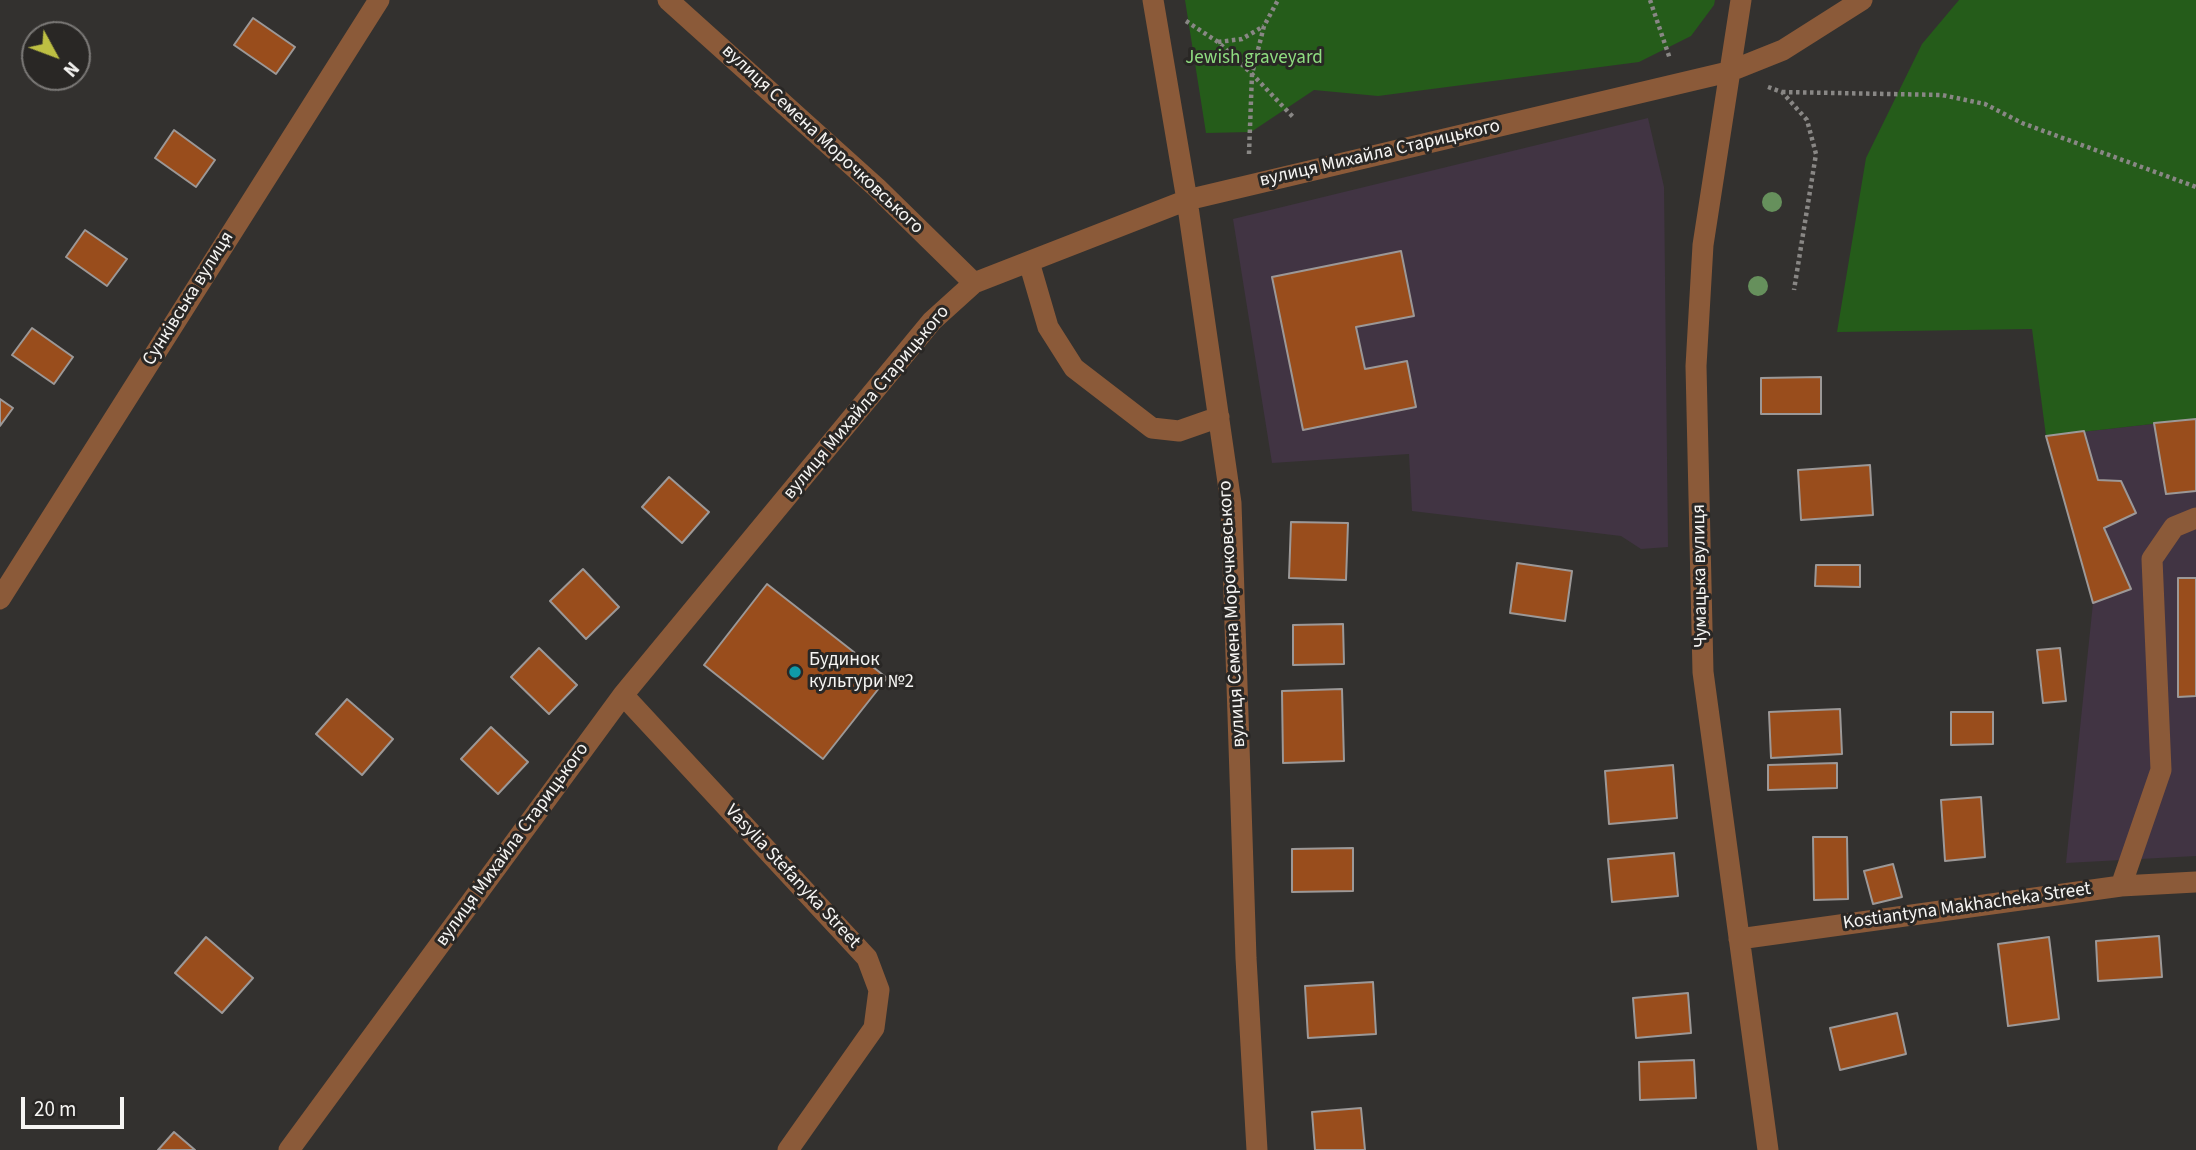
<!DOCTYPE html>
<meta charset="utf-8">
<style>
body{margin:0}
#map{position:relative;width:2196px;height:1150px;overflow:hidden;background:#33312f;font-family:"Source Sans 3",sans-serif}
canvas{display:block}
.north{position:absolute;left:21px;top:21px;width:70px;height:70px;box-sizing:border-box;background:#292725;border:2px solid #7b7977;border-radius:50%;rotate:131deg;font-size:19px;font-weight:700;line-height:28px;text-align:center;color:#f6f5f3}
.north::after{content:'';display:block;margin:auto;width:24px;height:32px;background:#bdbf43;clip-path:polygon(50% 0,100% 100%,50% 72%,0 100%)}
.scale{position:absolute;left:21px;top:1097px;width:103px;height:32px;box-sizing:border-box;border:4px solid #f6f5f3;border-top:0;padding-left:9px;font-size:21px;line-height:24px;white-space:nowrap;color:#f6f5f3;-webkit-text-stroke:5px #292725;paint-order:stroke}
</style>
<div id="map">
<canvas width="2196" height="1150"></canvas>
<div class="north">N</div>
<div class="scale">20 m</div>
</div>
<script>
const c = document.querySelector('canvas').getContext('2d');
c.lineJoin = 'round';
function paint(path, color) { c.fillStyle = color; c.fill(path, 'evenodd'); }
function strokePath(path, color, width, dash) { c.strokeStyle = color; c.lineWidth = width; c.lineCap = dash ? 'butt' : 'round'; c.setLineDash(dash || []); c.stroke(path); }
function drawText(font, color, halo, rows, align = 'center') {
  c.font = font + ' "Source Sans 3",sans-serif'; c.lineWidth = 6; c.setLineDash([]); c.textBaseline = 'middle'; c.strokeStyle = halo; c.fillStyle = color; for (const [text, x, y, turn = 0] of rows) {
    c.save(); c.translate(x, y); c.rotate((+turn || 0) * Math.PI / 180); c.textAlign = isNaN(turn) ? turn : align; if (halo) c.strokeText(text, 0, 0); c.fillText(text, 0, 0); c.restore();
  }
}
const industrial = new Path2D(`
 M1648,118L1664,187L1668,547L1641,549L1621,536L1412,511L1409,454L1272,463L1233,219Z
 M2196,419V856L2066,863L2093,603L2046,436Z`);
const green = new Path2D(`
 M1185,0H1715L1714,5L1691,36L1639,62L1378,96L1314,90L1251,132L1206,133Z
 M1959,0H2196V419L2046,436L2032,329L1837,332L1866,158L1922,44Z`);
const building = new Path2D(`
 M253,18L295,47L276,74L234,45Z
 M174,130L215,160L196,187L155,158Z
 M85,230L127,259L107,286L66,257Z
 M1401,251L1414,316L1356,327L1365,369L1407,361L1416,407L1303,430L1272,277Z
 M32,328L73,357L54,384L12,355Z
 M1821,377V414H1761V378Z
 M0,399L13,408L0,426Z
 M2196,419V491L2166,494L2154,423Z
 M2084,431L2098,480L2121,481L2136,513L2104,528L2131,589L2093,603L2046,436Z
 M1870,465L1873,515L1801,520L1798,470Z
 M669,477L709,512L682,543L642,507Z
 M1291,522L1348,523L1346,580L1289,578Z
 M1517,563L1572,571L1565,621L1510,613Z
 M1816,565H1860V587L1815,586Z
 M583,569L619,607L586,639L550,601Z
 M2178,578H2196V696L2178,697Z
 M767,584L887,678L823,759L704,665Z
 M1343,624L1344,664L1293,665V625Z
 M539,648L577,685L549,714L511,677Z
 M2060,648L2066,701L2043,703L2037,650Z
 M1342,689L1344,761L1283,763L1282,691Z
 M347,699L393,739L362,775L316,734Z
 M1840,709L1842,754L1771,758L1769,712Z
 M1951,712H1993V744L1951,745Z
 M491,727L528,762L498,794L461,759Z
 M1837,763V788L1768,790V765Z
 M1673,765L1677,818L1609,824L1605,771Z
 M1981,797L1985,857L1945,861L1941,800Z
 M1813,837H1847L1848,899L1814,900Z
 M1353,848V891L1292,892V849Z
 M1674,853L1678,896L1612,902L1608,859Z
 M1893,864L1902,897L1873,904L1864,871Z
 M2159,936L2162,977L2098,981L2096,941Z
 M206,937L253,978L222,1013L175,973Z
 M2049,937L2059,1019L2008,1026L1998,944Z
 M1373,982L1376,1034L1308,1038L1305,986Z
 M1688,993L1691,1033L1636,1038L1633,998Z
 M1897,1013L1906,1054L1840,1070L1830,1028Z
 M1694,1060L1696,1098L1640,1100L1639,1062Z
 M1361,1108L1365,1150H1315L1312,1112Z
 M174,1132L195,1150H158Z`);
const path = new Path2D(`
 M1650,0L1670,59
 M1186,21L1218,42L1252,74L1294,118
 M1218,42L1242,39L1264,26
 M1768,87L1782,92L1807,120L1816,154L1794,290
 M1782,92L1942,95L1985,104L2022,123L2196,187
 M1249,154L1252,74L1264,26L1278,0`);
const minor = new Path2D(`
 M668,0L877,188L974,283
 M1153,0L1187,200L1231,503L1246,958L1257,1150
 M1741,0L1703,245L1696,366L1703,672L1768,1150
 M1029,262L1048,327L1074,368L1152,428L1179,431L1219,417
 M0,599L379,0
 M623,695L867,958L879,990L874,1028L788,1150
 M2121,886L2161,770L2152,559L2174,527L2196,518
 M1739,939L2121,886L2196,882
 M289,1150L623,695L932,321L974,283L1187,200L1728,72L1783,50L1862,0`);
const trees = [
 [1772,202],
 [1758,286]
];
const markers = [
 [795,672,7,"#0f9aa8"]
];
const parkNames = [
 ["Jewish graveyard",1254,59]
];
const streetNames = [
 ["вулиця Семена Морочковського",822,140,43],
 ["вулиця Михайла Старицького",1380,154,-13],
 ["Сунківська вулиця",189,299,-58],
 ["вулиця Михайла Старицького",867,403,-50],
 ["Чумацька вулиця",1701,576,-91],
 ["вулиця Семена Морочковського",1233,614,-93],
 ["вулиця Михайла Старицького",513,845,-54],
 ["Vasylia Stefanyka Street",792,877,47],
 ["Kostiantyna Makhacheka Street",1967,907,-8]
];
const poiNames = [
 ["Будинок",809,661],
 ["культури №2",809,683]
];
paint(industrial, '#413443');
paint(green, '#255c1a');
paint(building, '#994d1c');
strokePath(building, '#9c9897', 2);
strokePath(path, '#898785', 4.5, [3.5, 3.5]);
strokePath(minor, '#8b5a39', 21);
c.fillStyle = '#66905c';
for (const [x, y] of trees) { c.beginPath(); c.arc(x, y, 10, 0, 2 * Math.PI); c.fill(); }
for (const [x, y, r, color] of markers) { const dot = new Path2D(); dot.arc(x, y, r, 0, 2 * Math.PI); c.fillStyle = color; c.fill(dot); strokePath(dot, '#292725', 2.5); }
drawText('19px', '#8fdd80', '#292725', parkNames);
drawText('19px', '#f6f5f3', '#292725', streetNames);
drawText('19px', '#f6f5f3', '#292725', poiNames, 'left');
</script>
